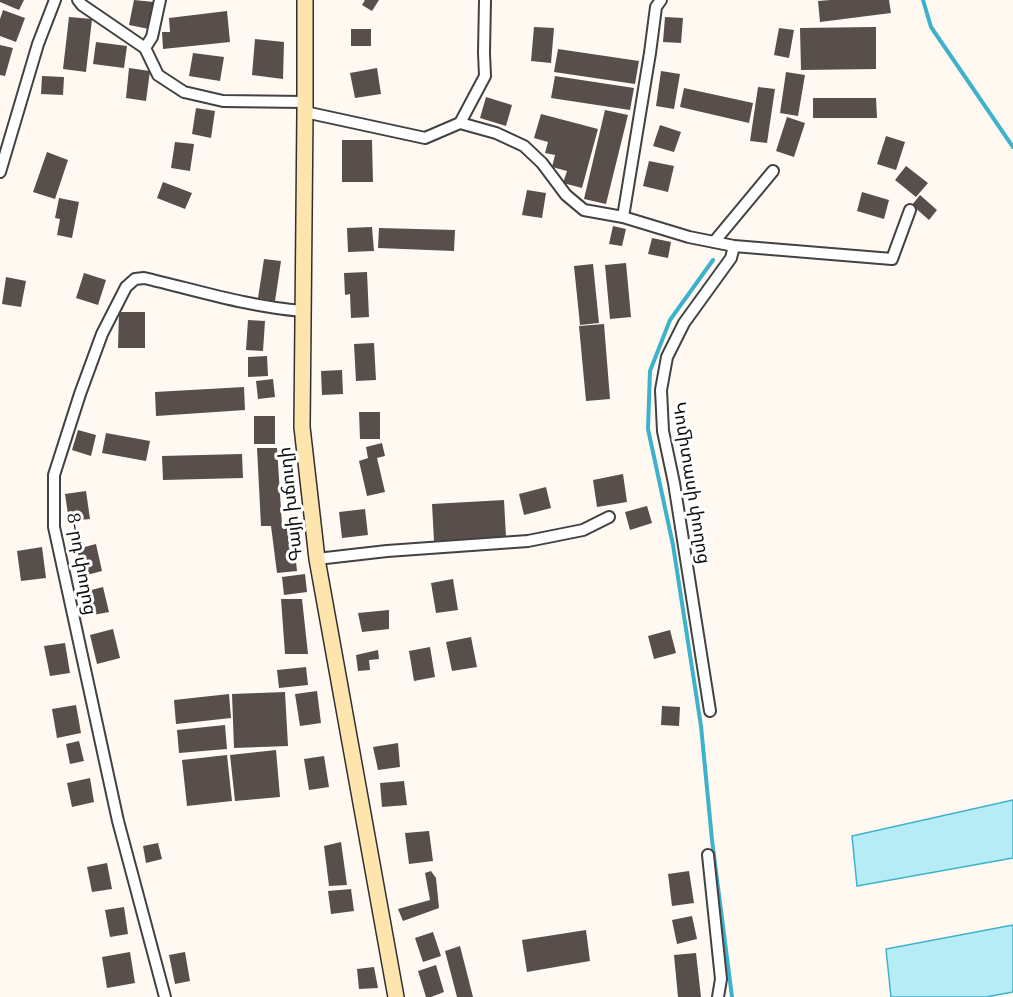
<!DOCTYPE html>
<meta charset="utf-8">
<style>
body{margin:0}
canvas{display:block;background:#fff9f2}
</style>
<canvas width="1013" height="997"></canvas>
<script>
const c = document.querySelector('canvas').getContext('2d');
c.lineJoin = 'round';
function paint(path, color) { c.fillStyle = color; c.fill(path, 'evenodd'); }
function strokePath(path, color, width, dash) { c.strokeStyle = color; c.lineWidth = width; c.lineCap = dash ? 'butt' : 'round'; c.setLineDash(dash || []); c.stroke(path); }
function drawText(font, color, halo, rows, align = 'center') {
  c.font = font + ' "IBM Plex Serif","Noto Sans Armenian",serif'; c.lineWidth = 6; c.setLineDash([]); c.textBaseline = 'middle'; c.strokeStyle = halo; c.fillStyle = color; for (const [text, x, y, turn = 0] of rows) {
    c.save(); c.translate(x, y); c.rotate((+turn || 0) * Math.PI / 180); c.textAlign = isNaN(turn) ? turn : align; if (halo) c.strokeText(text, 0, 0); c.fillText(text, 0, 0); c.restore();
  }
}
const water = new Path2D(`
 M1013,800V858L857,886L852,836Z
 M1013,925V992L986,997H891L886,949Z`);
const stream = new Path2D(`
 M923,0L931,27L1013,147
 M713,260L670,320L650,371L648,429L673,545L701,726L712,840L732,997`);
const building = new Path2D(`
 M0,0H24L19,10L0,2Z
 M134,0L154,2L149,29L129,25Z
 M365,0H379L372,11L362,5Z
 M830,0H889L891,13L820,22L818,1Z
 M3,10L25,18L16,42L0,36V19Z
 M227,11L230,42L163,49L162,32H170L169,18Z
 M69,17L92,19L86,72L63,69Z
 M665,17L683,18L681,43L663,42Z
 M534,27L554,28L551,63L531,61Z
 M876,27V69L801,70L800,28Z
 M779,28L794,30L789,58L774,55Z
 M351,29H371V46H351Z
 M255,39L284,42L283,79L252,75Z
 M96,42L127,46L124,68L93,64Z
 M0,45L13,48L5,76L0,75Z
 M558,49L639,61L635,84L554,72Z
 M193,53L224,57L220,81L189,76Z
 M129,68L150,71L146,101L126,98Z
 M377,68L381,94L355,98L350,73Z
 M661,71L680,74L674,109L656,106Z
 M786,72L805,75L798,116L780,113Z
 M42,76L64,77L63,95L41,94Z
 M555,76L634,88L630,110L551,98Z
 M758,87L775,89L767,143L750,141Z
 M684,88L753,103L749,123L680,107Z
 M486,97L512,105L506,126L480,118Z
 M813,98H876L877,118H813Z
 M196,108L215,111L211,138L192,134Z
 M605,110L628,115L606,204L584,199Z
 M541,114L598,129L582,188L563,183L567,171L552,167L555,155L545,153L548,142L534,138Z
 M787,117L805,123L794,157L776,151Z
 M660,125L681,132L674,152L653,146Z
 M886,136L905,142L896,170L877,164Z
 M342,140H372L373,182H342Z
 M175,142L194,144L190,171L171,168Z
 M47,152L68,160L55,199L33,192Z
 M649,161L674,166L668,192L643,186Z
 M906,166L928,183L916,197L895,180Z
 M163,182L192,193L185,209L157,198Z
 M527,190L546,193L542,218L522,215Z
 M862,192L889,200L884,219L857,211Z
 M920,195L937,210L929,220L912,205Z
 M59,198L79,202L72,238L57,235L60,219L55,218Z
 M613,226L626,229L622,246L609,244Z
 M372,227L374,251L348,252L347,228Z
 M379,228L455,230L454,251L378,248Z
 M652,238L671,242L668,258L648,254Z
 M264,259L281,261L275,301L258,298Z
 M626,263L631,317L610,319L605,265Z
 M593,264L599,323L580,325L574,266Z
 M367,272L369,317L351,318L350,294L345,295L344,273Z
 M84,273L106,280L98,305L76,298Z
 M6,277L26,281L21,307L2,304Z
 M119,312H145V348H118Z
 M248,320L265,321L263,351L246,350Z
 M604,324L610,399L586,401L579,326Z
 M374,343L376,380L356,381L354,344Z
 M267,356L268,376L248,377V357Z
 M342,370L343,394L322,395L321,371Z
 M273,379L275,397L258,399L256,381Z
 M244,387L245,410L156,416L155,392Z
 M359,412H380V439H360Z
 M254,416H275V444H254Z
 M78,430L96,435L91,456L72,450Z
 M106,433L150,441L146,461L102,453Z
 M382,443L385,456L377,458L385,492L367,496L359,461L368,458L366,447Z
 M257,448H277L282,525L292,524L297,571L277,573L271,526H261Z
 M242,454L243,478L163,480L162,456Z
 M623,474L627,502L597,507L593,480Z
 M546,487L551,508L524,515L519,494Z
 M86,491L90,519L69,521L65,494Z
 M504,500L506,537L434,541L432,504Z
 M647,506L652,523L630,530L625,512Z
 M365,509L368,535L342,538L339,512Z
 M96,544L102,571L83,576L77,549Z
 M42,547L46,578L21,581L17,551Z
 M305,574L307,592L284,595L282,577Z
 M453,579L458,610L436,613L431,583Z
 M103,587L109,612L88,616L83,592Z
 M281,599H302L308,654H285Z
 M389,610V629L362,632L358,613Z
 M113,629L120,658L97,664L90,635Z
 M670,630L676,653L654,659L648,636Z
 M471,637L477,667L452,671L446,642Z
 M65,643L70,673L50,676L44,646Z
 M430,647L435,677L414,681L409,651Z
 M378,650L379,659L369,660L370,670L358,671L356,655Z
 M306,667L308,685L279,688L277,670Z
 M317,691L321,723L300,726L295,694Z
 M285,692L288,746L234,748L232,694Z
 M229,694L231,718L176,724L174,700Z
 M76,705L81,733L57,738L52,709Z
 M662,706L680,707L679,726L661,725Z
 M225,725L227,749L179,753L177,730Z
 M79,741L84,761L70,764L66,744Z
 M398,743L400,767L378,770L373,747Z
 M276,750L280,797L235,801L230,755Z
 M227,755L232,801L187,806L182,760Z
 M324,756L329,787L309,790L304,759Z
 M90,778L94,802L72,807L67,783Z
 M404,781L407,805L382,807L380,783Z
 M429,831L433,861L409,864L405,833Z
 M341,842L347,885L329,886L324,846Z
 M158,843L162,859L146,863L143,846Z
 M107,863L112,889L92,892L87,867Z
 M431,871L436,878L439,908L403,921L398,909L430,900L425,873Z
 M689,871L694,903L672,906L668,874Z
 M351,889L354,911L331,914L328,891Z
 M124,907L128,934L110,937L105,910Z
 M692,916L697,939L677,944L672,920Z
 M586,930L590,961L527,972L522,940Z
 M433,932L441,956L423,962L415,938Z
 M460,946L473,997H457L445,951Z
 M130,952L135,983L107,988L102,957Z
 M185,952L190,981L175,984L169,955Z
 M696,953L701,997H678L674,955Z
 M436,965L444,992L431,997H426L418,971Z
 M374,967L378,988L359,989L357,969Z`);
const minor = new Path2D(`
 M78,0L82,5L145,48L158,75L184,92L223,101L304,102
 M145,48L152,37L160,0
 M305,112L425,138L460,123L496,133L524,146L542,163L566,195L584,210L623,217L689,237L734,246L892,259L910,210
 M460,123L485,76L484,53L485,0
 M0,172L38,44L55,0
 M623,217L650,53L656,7L661,0
 M714,242L773,171
 M317,559L387,551L528,541L583,530L609,517
 M710,711L674,483L663,431L661,390L667,357L684,323L731,258L734,246
 M708,855L721,979L718,997
 M165,997L118,821L54,527V475L80,394L102,334L126,287L135,279L144,278C196,290 249,307 303,311`);
const secondary = new Path2D(`
 M305,0V112L302,427L317,559L396,997`);
const streetNames = [
 ["Կոմիտասի փողոց",691,483,81],
 ["Գայի խճուղի",291,504,-96],
 ["8-րդ փողոց",81,564,80]
];
paint(water, '#b6ecf6');
strokePath(water, '#3db2cd', 1.5);
strokePath(stream, '#3db2cd', 4);
paint(building, '#584e4b');
strokePath(minor, '#424242', 14);
strokePath(secondary, '#313131', 18);
strokePath(minor, '#fff', 10);
strokePath(secondary, '#fee4ad', 15);
drawText('18px', '#0f0f0f', '#fff', streetNames);
</script>
